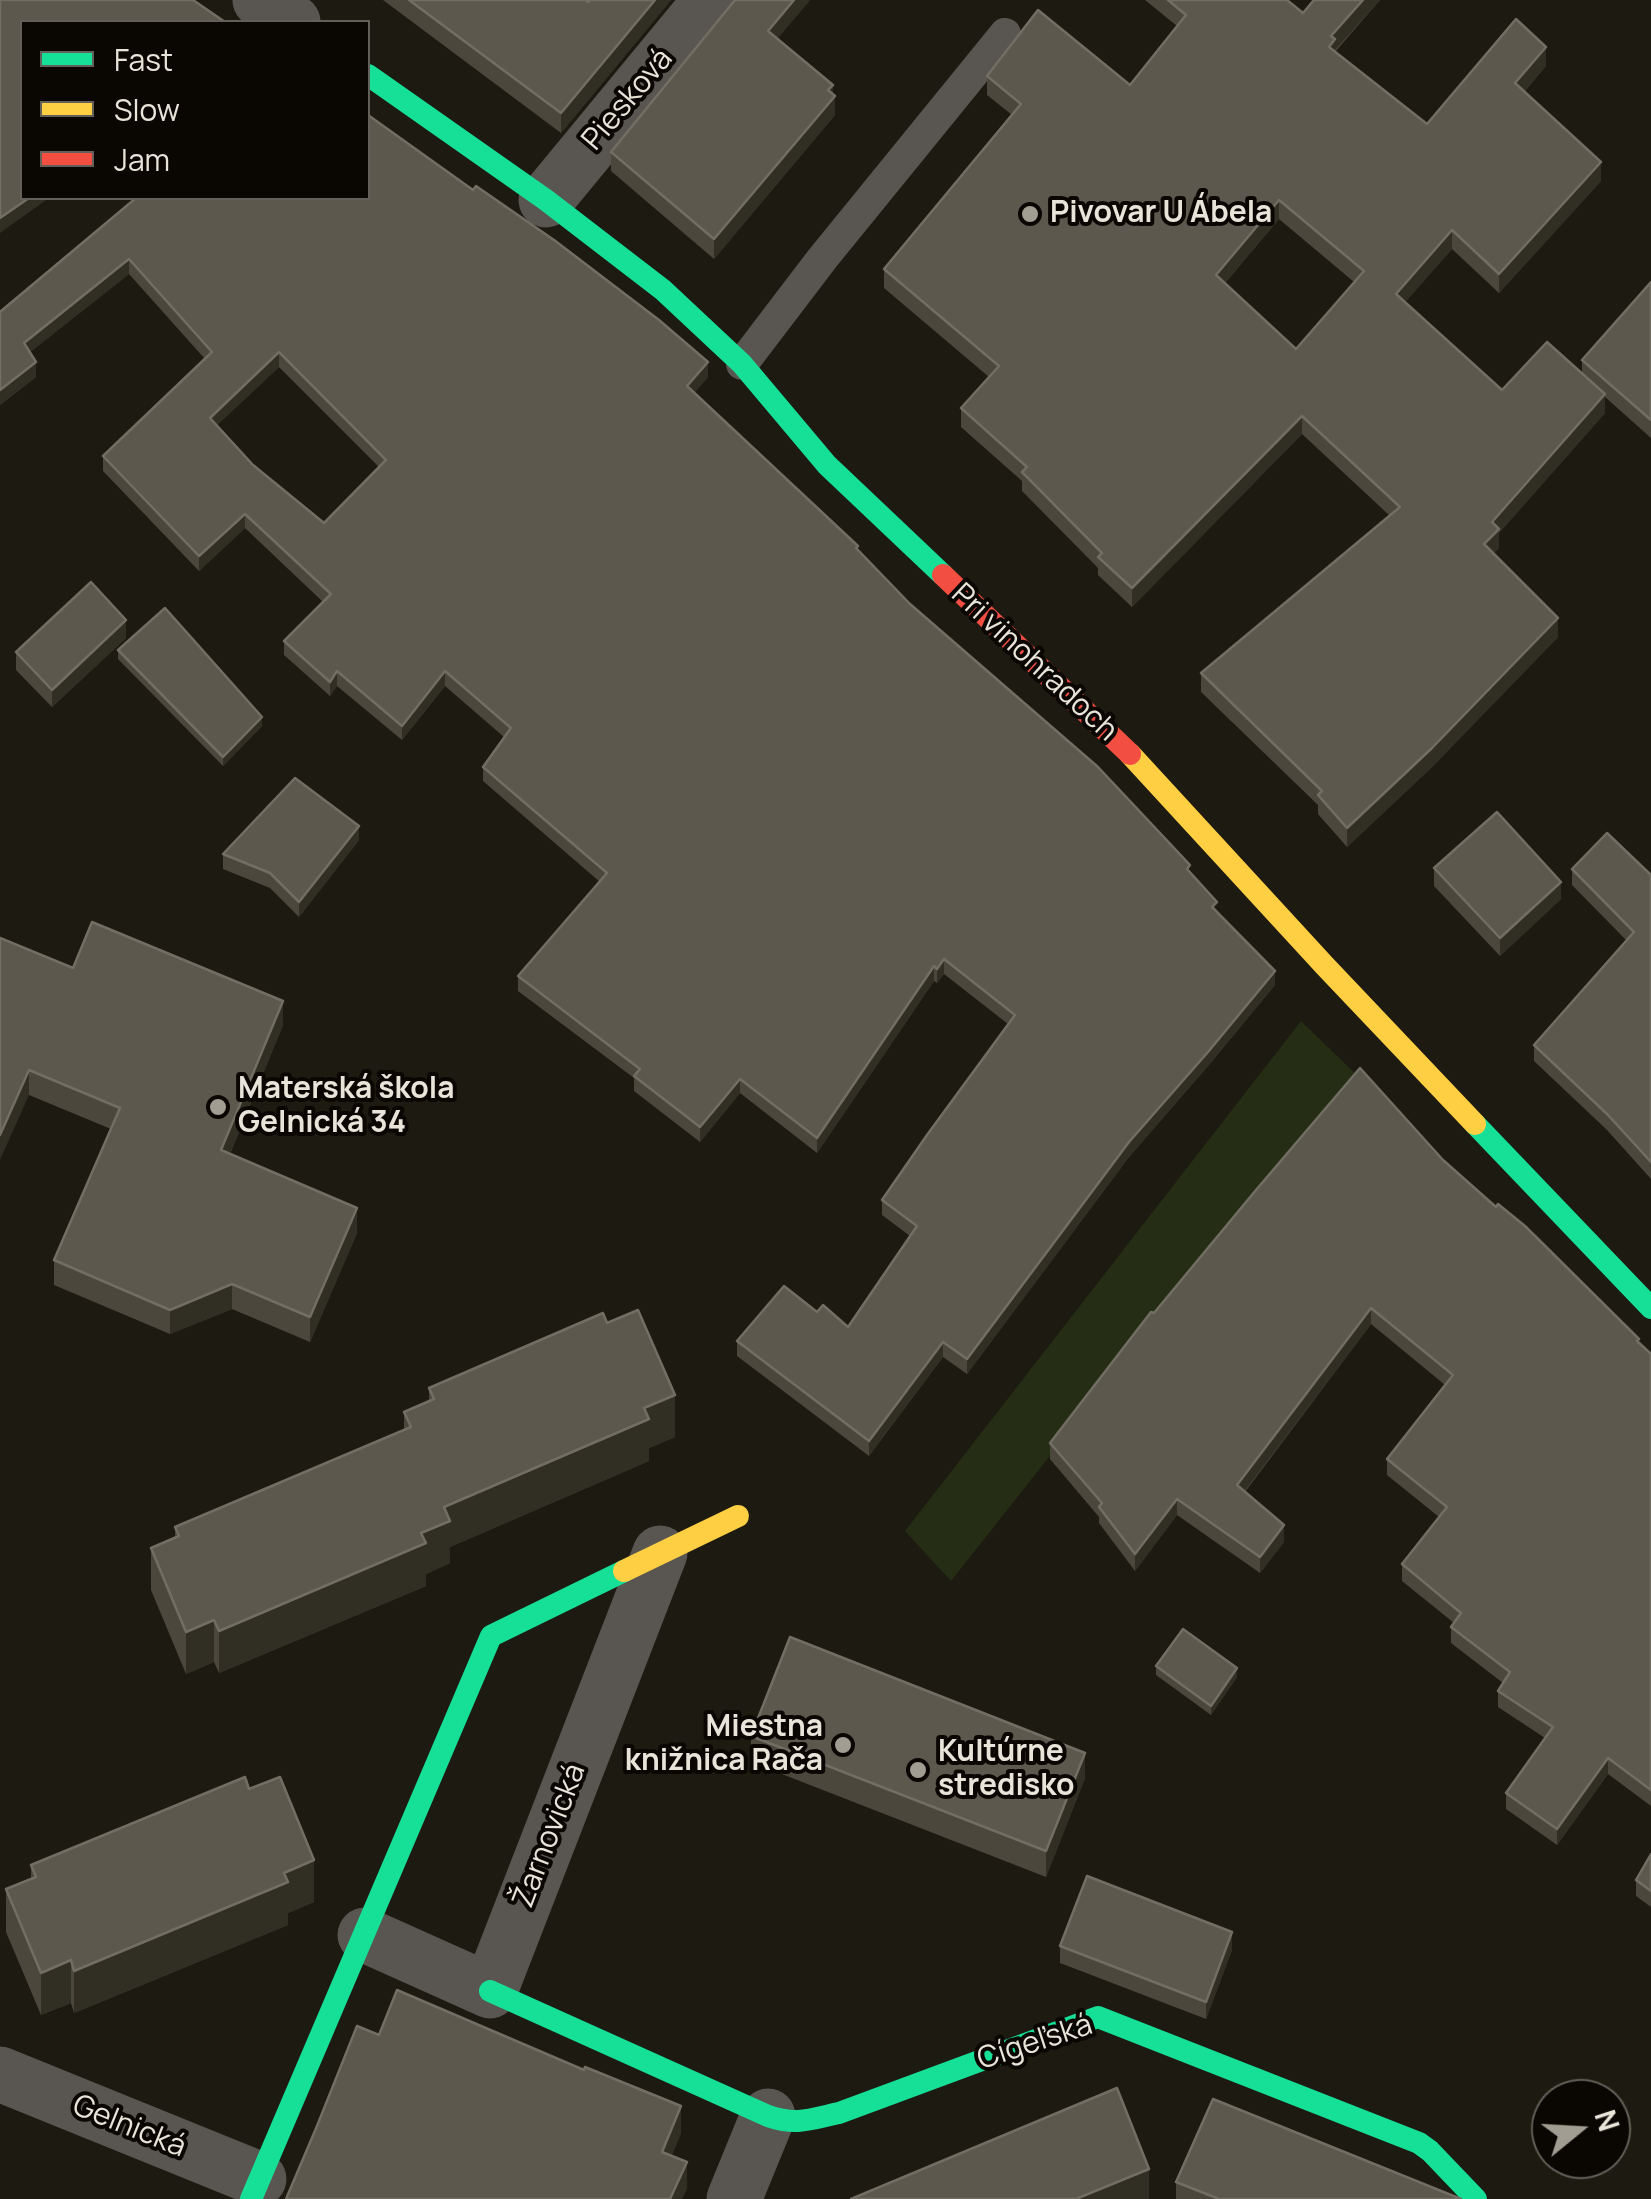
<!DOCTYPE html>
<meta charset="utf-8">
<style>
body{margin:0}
#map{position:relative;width:1651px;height:2199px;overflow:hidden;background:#1d1a11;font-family:Manrope,sans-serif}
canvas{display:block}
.legend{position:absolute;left:20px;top:20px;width:350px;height:180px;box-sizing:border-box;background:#0a0703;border:2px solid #635f59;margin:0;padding:12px 18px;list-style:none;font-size:30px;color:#e8e4d9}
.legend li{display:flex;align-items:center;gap:20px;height:50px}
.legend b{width:50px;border:2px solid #635f59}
.north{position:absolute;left:1531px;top:2079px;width:100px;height:100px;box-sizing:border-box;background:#0a0703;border:2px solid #635f59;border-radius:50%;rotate:72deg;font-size:28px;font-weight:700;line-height:40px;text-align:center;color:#e8e4d9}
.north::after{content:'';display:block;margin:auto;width:35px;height:45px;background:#a19d93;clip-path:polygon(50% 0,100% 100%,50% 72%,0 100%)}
</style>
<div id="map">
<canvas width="1651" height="2199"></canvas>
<ul class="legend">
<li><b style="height:12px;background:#16e098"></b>Fast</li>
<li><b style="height:12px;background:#ffcf43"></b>Slow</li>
<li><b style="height:12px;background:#f24e42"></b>Jam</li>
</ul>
<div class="north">N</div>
</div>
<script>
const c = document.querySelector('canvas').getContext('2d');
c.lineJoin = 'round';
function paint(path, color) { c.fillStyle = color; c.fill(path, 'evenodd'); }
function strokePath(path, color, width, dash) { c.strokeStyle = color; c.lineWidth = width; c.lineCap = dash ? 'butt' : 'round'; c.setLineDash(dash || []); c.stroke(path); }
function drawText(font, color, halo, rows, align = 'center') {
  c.font = font + ' Manrope,sans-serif'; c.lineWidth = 8; c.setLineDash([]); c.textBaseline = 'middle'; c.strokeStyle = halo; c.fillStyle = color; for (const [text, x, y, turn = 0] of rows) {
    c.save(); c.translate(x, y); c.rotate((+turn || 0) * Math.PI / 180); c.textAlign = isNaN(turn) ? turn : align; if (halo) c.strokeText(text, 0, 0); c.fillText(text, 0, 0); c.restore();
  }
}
const green = new Path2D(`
 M1301,1021L1363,1081L1147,1333L951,1581L905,1531Z`);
const lane = new Path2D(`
 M742,364L822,259L1005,34`);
const street = new Path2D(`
 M260,0L293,22
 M546,200L711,0
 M365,1935L490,1991L660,1553
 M0,2074L259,2179
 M734,2199L768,2116`);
const fast = new Path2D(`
 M368,75L546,200L663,290L742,364L827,465L943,575
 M1475,1124L1651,1308
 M490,1991L768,2116C797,2126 811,2119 839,2113L1098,2017L1419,2143L1430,2151L1476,2199
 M251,2199L491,1636L624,1571`);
const slow = new Path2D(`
 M1130,754L1325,966L1475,1124
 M624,1571L738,1516`);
const jam = new Path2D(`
 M943,575L1130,754`);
const wall = new Path2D(`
 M383,0H586L588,2L590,0H671L561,133Z
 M810,0L777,39L833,94L835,115L714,259L611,171V152Z
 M1145,0H1287L1303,13L1314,0H1380L1335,52L1427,124L1546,66L1524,92L1601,181L1499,293L1452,249L1405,302L1502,390L1582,374V360L1651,282V438L1605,397V413L1499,533V548L1493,554L1558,637L1432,767L1347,847L1318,814V805L1201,692V673L1389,515L1302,434L1132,607L1098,575V568L1022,491V481L961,427V408L989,377L884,288V269L1012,115L987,95V76L1130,85L1177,26ZM1279,219L1354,282L1296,349L1225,283Z
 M136,198L708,377L694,393L858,550L910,604L1190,872L1217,911L1275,985L1208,1066L1129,1157L967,1374L943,1357L869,1456L737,1356V1341L817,1312L848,1327L910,1236L882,1215V1200L1008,1024L944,974L937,983L934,981L817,1153L740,1093L700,1142L634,1091V1078L518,991V976L600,882L483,781V767L504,737L445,686L402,740L337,686L330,696L284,655V641L323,602L245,528L199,571L103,471V456L205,359L129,274L30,352L36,377L0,405V312ZM279,367L379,467L324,523L253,465L217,425Z
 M126,638L52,707L16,670V652Z
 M118,650L262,726L223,766L118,659Z
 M359,840L299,917L270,888L223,869V854Z
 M1434,868L1561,899L1500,956L1434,886Z
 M1572,869L1651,875V1179L1607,1130L1534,1061V1045L1626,940L1572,885Z
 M0,938L73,968L283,1025L230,1154L357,1233L310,1342L232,1309L170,1334L54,1285V1260L111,1129L29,1095Z
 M1443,1160L1651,1354V1806L1608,1774L1557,1845L1506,1809V1793L1545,1738L1498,1707V1691L1503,1683L1451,1643V1627L1454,1623L1402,1581V1564L1439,1517L1387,1475V1459L1445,1385L1371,1324L1245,1492L1284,1542L1260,1573L1177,1515L1135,1571L1099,1523V1517L1050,1459V1443L1154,1313Z
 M607,1323L675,1437L649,1448V1461L450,1547V1563L426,1574V1586L219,1673L214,1662L186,1674L151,1590V1548L175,1538V1527L404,1430V1412L429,1401V1388Z
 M1156,1666L1237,1677L1211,1715L1156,1675Z
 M751,1736L1085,1778L1046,1877L751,1762Z
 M249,1789L314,1902L288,1913V1925L74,2013L71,2003L41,2015L6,1932V1889L31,1879V1865Z
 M1651,1854V1907L1636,1896V1880Z
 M1060,1946L1232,1950L1206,2019L1060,1963Z
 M1176,2182L1461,2199H1176Z`);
const shadedWall = new Path2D(`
 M655,0H671L561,133V113Z
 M794,0H810L768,50V31Z
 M1363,0H1380L1335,50V58L1329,47L1331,36Z
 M1546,47V66L1515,102V83Z
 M833,85V99L835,96V115L714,259V239Z
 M1601,162V181L1499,293V274Z
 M29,198H49L0,233V218Z
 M1279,200V219L1216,293V275Z
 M1452,230V249L1396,313V294Z
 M129,259V274L24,357V343Z
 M279,352V367L210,432V418Z
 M36,362V377L0,405V390Z
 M708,362V377L687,401V386Z
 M1605,394V413L1499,533V548L1484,563V544L1492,522Z
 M1302,416V434L1132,607V588Z
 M245,514V528L199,571V556Z
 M1558,618V637L1432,767L1347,847V828Z
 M126,620V638L52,707V690Z
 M337,671V686L330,696V682Z
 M445,671V686L402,740V726Z
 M262,717V726L223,766V757Z
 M359,826V840L299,917V902Z
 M1561,882V899L1500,956V938Z
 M944,959V974L937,983V969Z
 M934,966V981L817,1153V1138Z
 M1275,971V985L1208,1066L1129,1157L967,1374V1359L1129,1142Z
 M283,1001V1025L221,1175V1150Z
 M29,1070V1095L0,1160V1135Z
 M740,1079V1093L700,1142V1127Z
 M357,1208V1233L310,1342V1317Z
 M232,1284V1309L170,1334V1310Z
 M1371,1308V1324L1237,1501V1485Z
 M943,1342V1357L869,1456V1441Z
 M675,1395V1437L649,1448V1461L450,1547V1563L426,1574V1586L219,1673V1631L421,1533L444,1507L644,1408Z
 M1177,1499V1515L1135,1571V1554Z
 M1284,1525V1542L1260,1573V1557Z
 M214,1620V1662L186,1674V1632Z
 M1237,1668V1677L1211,1715V1706Z
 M1085,1753V1778L1046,1877V1851Z
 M1608,1758V1774L1557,1845V1829Z
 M314,1860V1902L288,1913V1925L74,2013V1971L284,1873Z
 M1232,1932V1950L1206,2019V2002Z
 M71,1960V2003L41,2015V1973Z
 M681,2106V2134L662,2179V2152Z
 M687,2162V2189L682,2199H670Z
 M1149,2169V2199H1076Z`);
const building = new Path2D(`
 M0,0H193L225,22H22V198H29L0,218Z
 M409,0H586L588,2L590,0H655L561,113Z
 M735,0H794L768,31L833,85L828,90L835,96L714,239L611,152Z
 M1168,0H1287L1303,13L1314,0H1363L1331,36L1335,39L1329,47L1427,124L1516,19L1546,47L1515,83L1601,162L1499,274L1452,230L1396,294L1502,390L1547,342L1605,394L1492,522L1499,529L1484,544L1558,618L1432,748L1347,828L1318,795L1322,791L1201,673L1400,507L1302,416L1132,588L1098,557L1102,553L1022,472L1027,467L961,408L999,366L884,269L1021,104L987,76L1038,10L1130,85L1186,15ZM1279,200L1364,271L1296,349L1216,275Z
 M368,115L473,190L476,186L554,240L659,320L708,362L687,386L858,546L856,548L910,604L1098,767L1190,865L1187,869L1217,902L1212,907L1275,971L1208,1052L1129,1142L967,1359L943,1342L869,1441L737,1341L784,1286L817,1312L823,1305L848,1327L917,1226L882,1200L927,1135L1015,1015L944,959L937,969L934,966L817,1138L740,1079L700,1127L634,1076L640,1069L518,976L607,873L483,767L511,728L445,671L402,726L337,671L330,682L284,641L331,594L245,514L199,556L103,456L212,352L129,259L24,343L36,362L0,390V312L136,198H368ZM279,352L386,460L324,523L253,465L210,418Z
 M1651,282V420L1582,360Z
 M91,582L126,620L52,690L16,652Z
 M165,608L262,717L223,757L118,650Z
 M295,778L359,826L299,902L270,873L223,854Z
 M1497,812L1561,882L1500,938L1434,868Z
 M1607,833L1651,875V1162L1607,1114L1534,1045L1634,932L1572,869Z
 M92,922L283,1001L221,1150L357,1208L310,1317L232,1284L170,1310L54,1260L120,1108L29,1070L0,1135V938L73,968Z
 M1360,1068L1443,1160L1496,1207L1498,1204L1525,1226L1639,1339L1637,1341L1651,1354V1790L1608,1758L1557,1829L1506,1793L1553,1727L1498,1691L1510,1672L1451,1627L1461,1613L1402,1564L1447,1507L1387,1459L1453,1375L1371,1308L1237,1485L1284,1525L1260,1557L1177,1499L1135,1554L1099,1507L1102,1503L1050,1443L1151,1312L1154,1313L1256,1190Z
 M638,1310L675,1395L644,1408L649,1419L444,1507L450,1521L421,1533L426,1543L219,1631L214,1620L186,1632L151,1548L179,1536L175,1527L411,1427L404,1412L434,1399L429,1388L603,1313L607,1323Z
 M1183,1629L1237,1668L1211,1706L1156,1666Z
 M790,1637L1085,1753L1046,1851L751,1736Z
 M245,1777L249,1789L280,1777L314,1860L284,1873L288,1882L74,1971L71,1960L41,1973L6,1889L36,1877L31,1865Z
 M1651,1854V1891L1636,1880Z
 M1087,1876L1232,1932L1206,2002L1060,1946Z
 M397,1990L584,2070L585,2067L681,2106L662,2152L687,2162L670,2199H286L317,2126L357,2026L379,2035Z
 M1117,2088L1149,2169L1076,2199H851Z
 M1213,2099L1461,2199H1219L1176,2182Z`);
const markers = [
 [1030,214,10,"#a19d93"],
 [218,1107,10,"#a19d93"],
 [843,1745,10,"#a19d93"],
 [918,1770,10,"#a19d93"]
];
const streetNames = [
 ["Piesková",628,100,-50],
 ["Pri vinohradoch",1034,663,43],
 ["Žarnovická",550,1836,-69],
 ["Cígeľská",1035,2043,-18],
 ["Gelnická",129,2127,22]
];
const poiNames = [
 ["Pivovar U Ábela",1050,214],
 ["Materská škola",238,1090],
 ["Gelnická 34",238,1124],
 ["Miestna",823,1728,"right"],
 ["knižnica Rača",823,1762,"right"],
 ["Kultúrne",938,1753],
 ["stredisko",938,1787]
];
paint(green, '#252d14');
strokePath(lane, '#595551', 32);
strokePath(street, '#595551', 55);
strokePath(fast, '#16e098', 22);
strokePath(slow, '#ffcf43', 22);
strokePath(jam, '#f24e42', 22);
paint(wall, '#4b473c');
paint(shadedWall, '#312e24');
paint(building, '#5c584d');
strokePath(building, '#726e63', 2.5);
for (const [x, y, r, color] of markers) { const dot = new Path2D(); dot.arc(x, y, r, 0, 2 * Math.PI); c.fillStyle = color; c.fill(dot); strokePath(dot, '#0a0703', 4); }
drawText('30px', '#e8e4d9', '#0a0703', streetNames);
drawText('bold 30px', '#e8e4d9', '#0a0703', poiNames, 'left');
</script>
